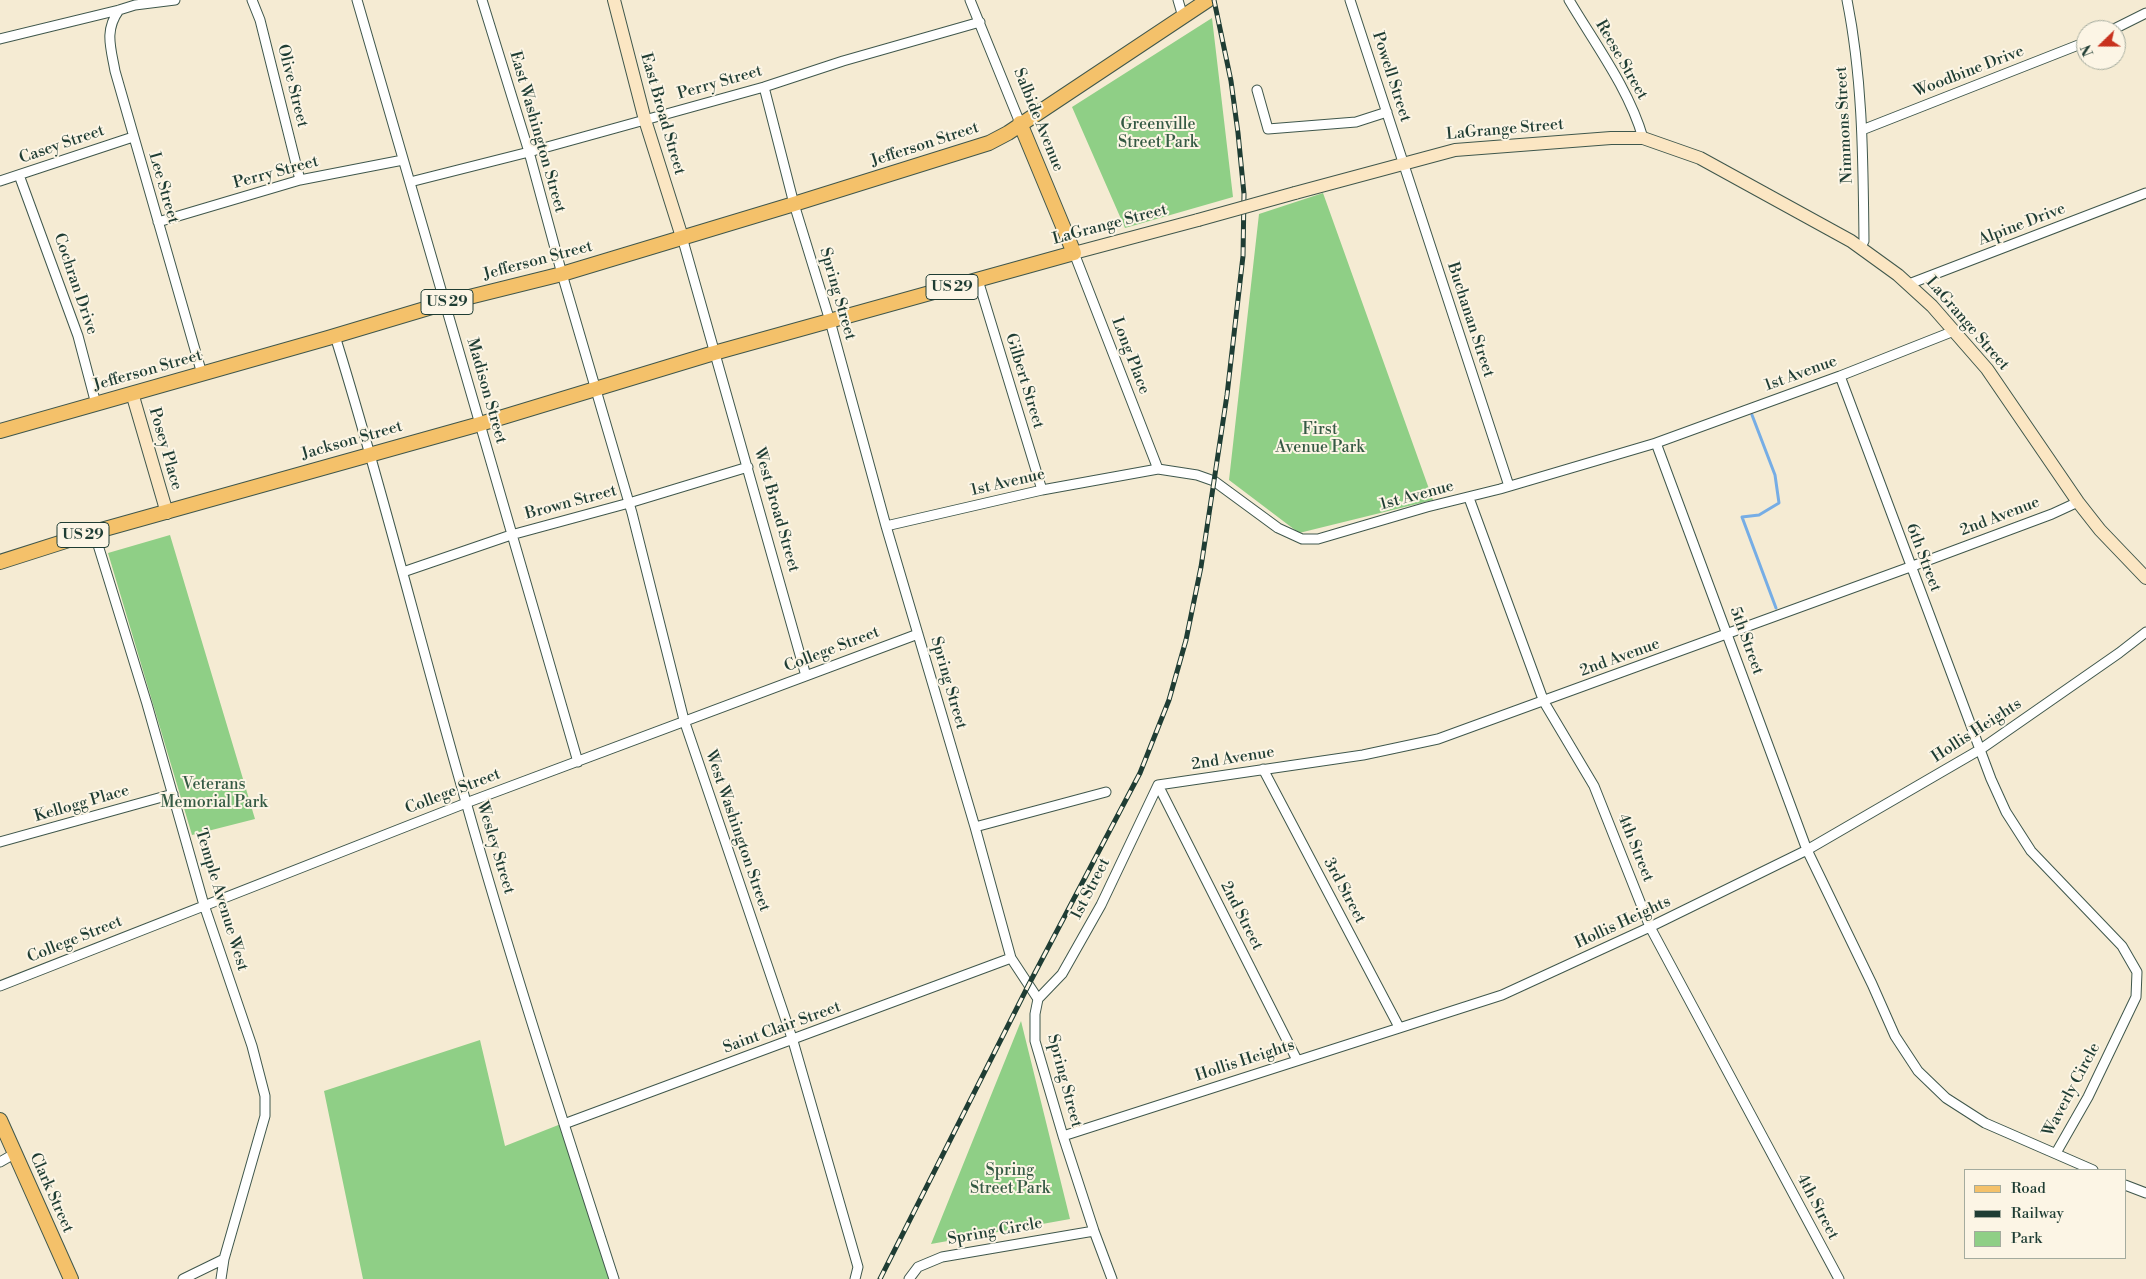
<!DOCTYPE html>
<style>
body{margin:0}
#map{position:relative;width:2146px;height:1279px;overflow:hidden;background:#f5ebd3;font-family:"Libre Bodoni",serif}
canvas{display:block}
.legend{position:absolute;left:1964px;top:1169px;width:162px;height:90px;box-sizing:border-box;background:#fcf5e5;border:1px solid #a4ab9e;margin:0;padding:6px 9px;list-style:none;font-size:15px;color:#1f3d34}
.legend li{display:flex;align-items:center;gap:10px;height:25px}
.legend b{width:25px;border:1px solid #a4ab9e}
.north{position:absolute;left:2076px;top:20px;width:50px;height:50px;box-sizing:border-box;background:#fcf5e5;border:1px solid #a4ab9e;border-radius:50%;rotate:248deg;font-size:14px;font-weight:700;line-height:20px;text-align:center;color:#1f3d34}
.north::after{content:'';display:block;margin:auto;width:18px;height:22px;background:#c8321e;clip-path:polygon(50% 0,100% 100%,50% 72%,0 100%)}
</style>
<div id="map">
<canvas width="2146" height="1279"></canvas>
<ul class="legend">
<li><b style="height:6px;background:#f4c16a"></b>Road</li>
<li><b style="height:6px;background:#1f3d34"></b>Railway</li>
<li><b style="height:14px;background:#8fcf86"></b>Park</li>
</ul>
<div class="north">N</div>
</div>
<script>
const c = document.querySelector('canvas').getContext('2d');
c.lineJoin = 'round';
function paint(path, color) { c.fillStyle = color; c.fill(path, 'evenodd'); }
function strokePath(path, color, width, dash) { c.strokeStyle = color; c.lineWidth = width; c.lineCap = dash ? 'butt' : 'round'; c.setLineDash(dash || []); c.stroke(path); }
function drawText(font, color, halo, rows, align = 'center') {
  c.font = font + ' "Libre Bodoni",serif'; c.lineWidth = 4; c.setLineDash([]); c.textBaseline = 'middle'; c.strokeStyle = halo; c.fillStyle = color; for (const [text, x, y, turn = 0] of rows) {
    c.save(); c.translate(x, y); c.rotate((+turn || 0) * Math.PI / 180); c.textAlign = isNaN(turn) ? turn : align; if (halo) c.strokeText(text, 0, 0); c.fillText(text, 0, 0); c.restore();
  }
}
const green = new Path2D(`
 M1212,18L1233,197L1125,228L1072,107Z
 M1323,193L1433,500L1299,533L1229,480L1259,214Z
 M170,535L255,819L192,835L108,553Z
 M1021,1021L1070,1219L931,1244Z
 M480,1040L505,1146L566,1122L611,1279H363L324,1091Z`);
const stream = new Path2D(`
 M1752,415L1775,475L1779,503L1759,515L1742,517L1776,608`);
const street = new Path2D(`
 M252,0L260,20L300,180
 M357,0L578,762
 M482,0L529,152L562,274L632,513L684,720L793,1041L858,1267L855,1279
 M970,0L1020,123
 M1178,0L1183,17
 M1350,0L1509,486
 M1569,0C1595,44 1629,89 1643,138
 M1847,0C1863,80 1863,160 1864,241L1860,248
 M119,10C104,31 111,48 115,71L202,374
 M2112,30L2146,13
 M0,39L119,10L135,5L175,0
 M764,87L794,204L830,321L886,526L975,827L1011,958L1038,999L1035,1014V1041L1063,1136L1094,1231L1112,1279
 M1257,90L1268,129L1356,122L1387,112
 M1862,130L2086,42
 M19,175L78,336L96,404
 M0,181L133,137
 M410,182L529,152L764,87L843,61L980,22
 M158,222L300,180L403,160
 M682,237L806,676
 M1074,253L1158,469
 M978,280L1042,490
 M1909,284L2146,193
 M335,336C383,490 421,647 466,802C511,962 563,1121 614,1279
 M1840,376L1991,779L2006,812L2031,851L2122,946L2137,972L2136,997L2088,1097L2056,1153
 M1656,443L1807,850L1872,984L1895,1036L1918,1071L1946,1098L1985,1123L2093,1170
 M1469,498L1544,702L1594,786L1650,927L1839,1279
 M886,526L1042,490L1158,469L1197,475L1214,481L1278,528L1302,539H1318L1427,507L1500,489L1656,443L1840,376L1954,331
 M94,532L147,704L204,905L252,1046L265,1096V1116L224,1259L221,1279
 M403,572L511,535L629,503L748,467
 M1263,769L1399,1027
 M1158,785L1363,755L1438,739L1910,567L2052,514L2078,502
 M1158,785L1297,1060
 M975,827L1106,792
 M0,842L173,794
 M0,986L466,803L918,634
 M1038,999L1062,974L1101,905L1158,785
 M564,1124L1011,958
 M1063,1136L1502,995L1650,927L1807,850L1981,749L2119,653L2146,632
 M0,1162L14,1154
 M2125,1185L2146,1193
 M183,1279L224,1259
 M909,1279L918,1267L942,1257L1094,1231`);
const secondary = new Path2D(`
 M614,0L645,120L682,237
 M1295,193L1455,150L1611,138H1643L1700,158L1851,241L1898,275L1932,306L1987,369L2078,502L2100,530L2146,578
 M1074,253L1198,220
 M132,393L167,513`);
const primary = new Path2D(`
 M0,431L328,338L445,303L562,274L794,204L989,143L1008,133L1208,0
 M0,562L94,532L480,424L714,353L1074,253L1020,123
 M0,1120L71,1279`);
const rail = new Path2D(`
 M880,1279L1028,986L1140,773L1169,700L1186,640L1201,567L1227,395L1243,256L1244,194L1238,133L1231,81L1214,0`);
const secondaryBridge = new Path2D(`
 M1198,220L1295,193`);
const shields = [
 [952,287,52],
 [447,302,52],
 [83,535,52]
];
const shieldNames = [
 ["US 29",952,287],
 ["US 29",447,302],
 ["US 29",83,535]
];
const streetNames = [
 ["Reese Street",1621,60,60],
 ["Woodbine Drive",1969,72,-21],
 ["Powell Street",1391,77,72],
 ["Perry Street",720,83,-16],
 ["Olive Street",292,86,76],
 ["East Broad Street",662,114,74],
 ["Salbide Avenue",1038,120,68],
 ["Nimmons Street",1845,125,-93],
 ["LaGrange Street",1505,130,-5],
 ["East Washington Street",537,132,74],
 ["Casey Street",62,145,-19],
 ["Jefferson Street",925,145,-18],
 ["Perry Street",276,173,-15],
 ["Lee Street",163,188,74],
 ["LaGrange Street",1110,225,-15],
 ["Alpine Drive",2022,225,-21],
 ["Jefferson Street",538,261,-15],
 ["Cochran Drive",75,284,71],
 ["Spring Street",837,294,74],
 ["Buchanan Street",1470,320,72],
 ["LaGrange Street",1967,324,49],
 ["Long Place",1130,356,69],
 ["Jefferson Street",148,371,-16],
 ["1st Avenue",1801,374,-20],
 ["Gilbert Street",1024,381,73],
 ["Madison Street",486,391,74],
 ["Jackson Street",352,441,-16],
 ["Posey Place",165,449,74],
 ["1st Avenue",1008,483,-13],
 ["1st Avenue",1417,496,-15],
 ["Brown Street",571,503,-15],
 ["West Broad Street",776,510,74],
 ["2nd Avenue",2000,517,-21],
 ["6th Street",1923,558,69],
 ["5th Street",1746,641,70],
 ["College Street",832,650,-21],
 ["2nd Avenue",1620,658,-20],
 ["Spring Street",948,683,74],
 ["Hollis Heights",1977,731,-33],
 ["2nd Avenue",1233,759,-9],
 ["College Street",453,792,-21],
 ["Kellogg Place",82,804,-16],
 ["West Washington Street",737,831,71],
 ["Wesley Street",495,848,73],
 ["4th Street",1635,848,68],
 ["1st Street",1091,889,-63],
 ["3rd Street",1344,891,62],
 ["Temple Avenue West",221,900,73],
 ["2nd Street",1241,916,63],
 ["Hollis Heights",1623,923,-25],
 ["College Street",75,940,-22],
 ["Saint Clair Street",782,1028,-20],
 ["Hollis Heights",1245,1061,-18],
 ["Spring Street",1064,1081,75],
 ["Waverly Circle",2072,1090,-62],
 ["Clark Street",51,1193,66],
 ["4th Street",1817,1207,62],
 ["Spring Circle",995,1232,-10]
];
const parkNames = [
 ["Greenville",1158,125],
 ["Street Park",1158,143],
 ["First",1320,430],
 ["Avenue Park",1320,448],
 ["Veterans",214,785],
 ["Memorial Park",214,803],
 ["Spring",1010,1171],
 ["Street Park",1010,1189]
];
paint(green, '#8fcf86');
strokePath(stream, '#76ade5', 3);
strokePath(street, '#3f574c', 11);
strokePath(secondary, '#3f574c', 14);
strokePath(primary, '#3f574c', 16);
strokePath(street, '#fff', 9);
strokePath(secondary, '#fbe6c3', 12);
strokePath(primary, '#f4c16a', 14);
strokePath(rail, '#1f3d34', 5);
strokePath(rail, '#fcf5e5', 3, [9]);
strokePath(secondaryBridge, '#3f574c', 14, []);
strokePath(secondaryBridge, '#fbe6c3', 12);
for (const [x, y, w] of shields) { const box = new Path2D(); box.roundRect(x - w / 2, y - 12.5, w, 25, 4); c.fillStyle = '#fcf5e5'; c.fill(box); strokePath(box, '#1f3d34', 1); }
drawText('bold 15px', '#1f3d34', null, shieldNames);
drawText('16px', '#1f3d34', '#fcf5e5', streetNames);
drawText('16px', '#355a44', '#fcf5e5', parkNames);
</script>
